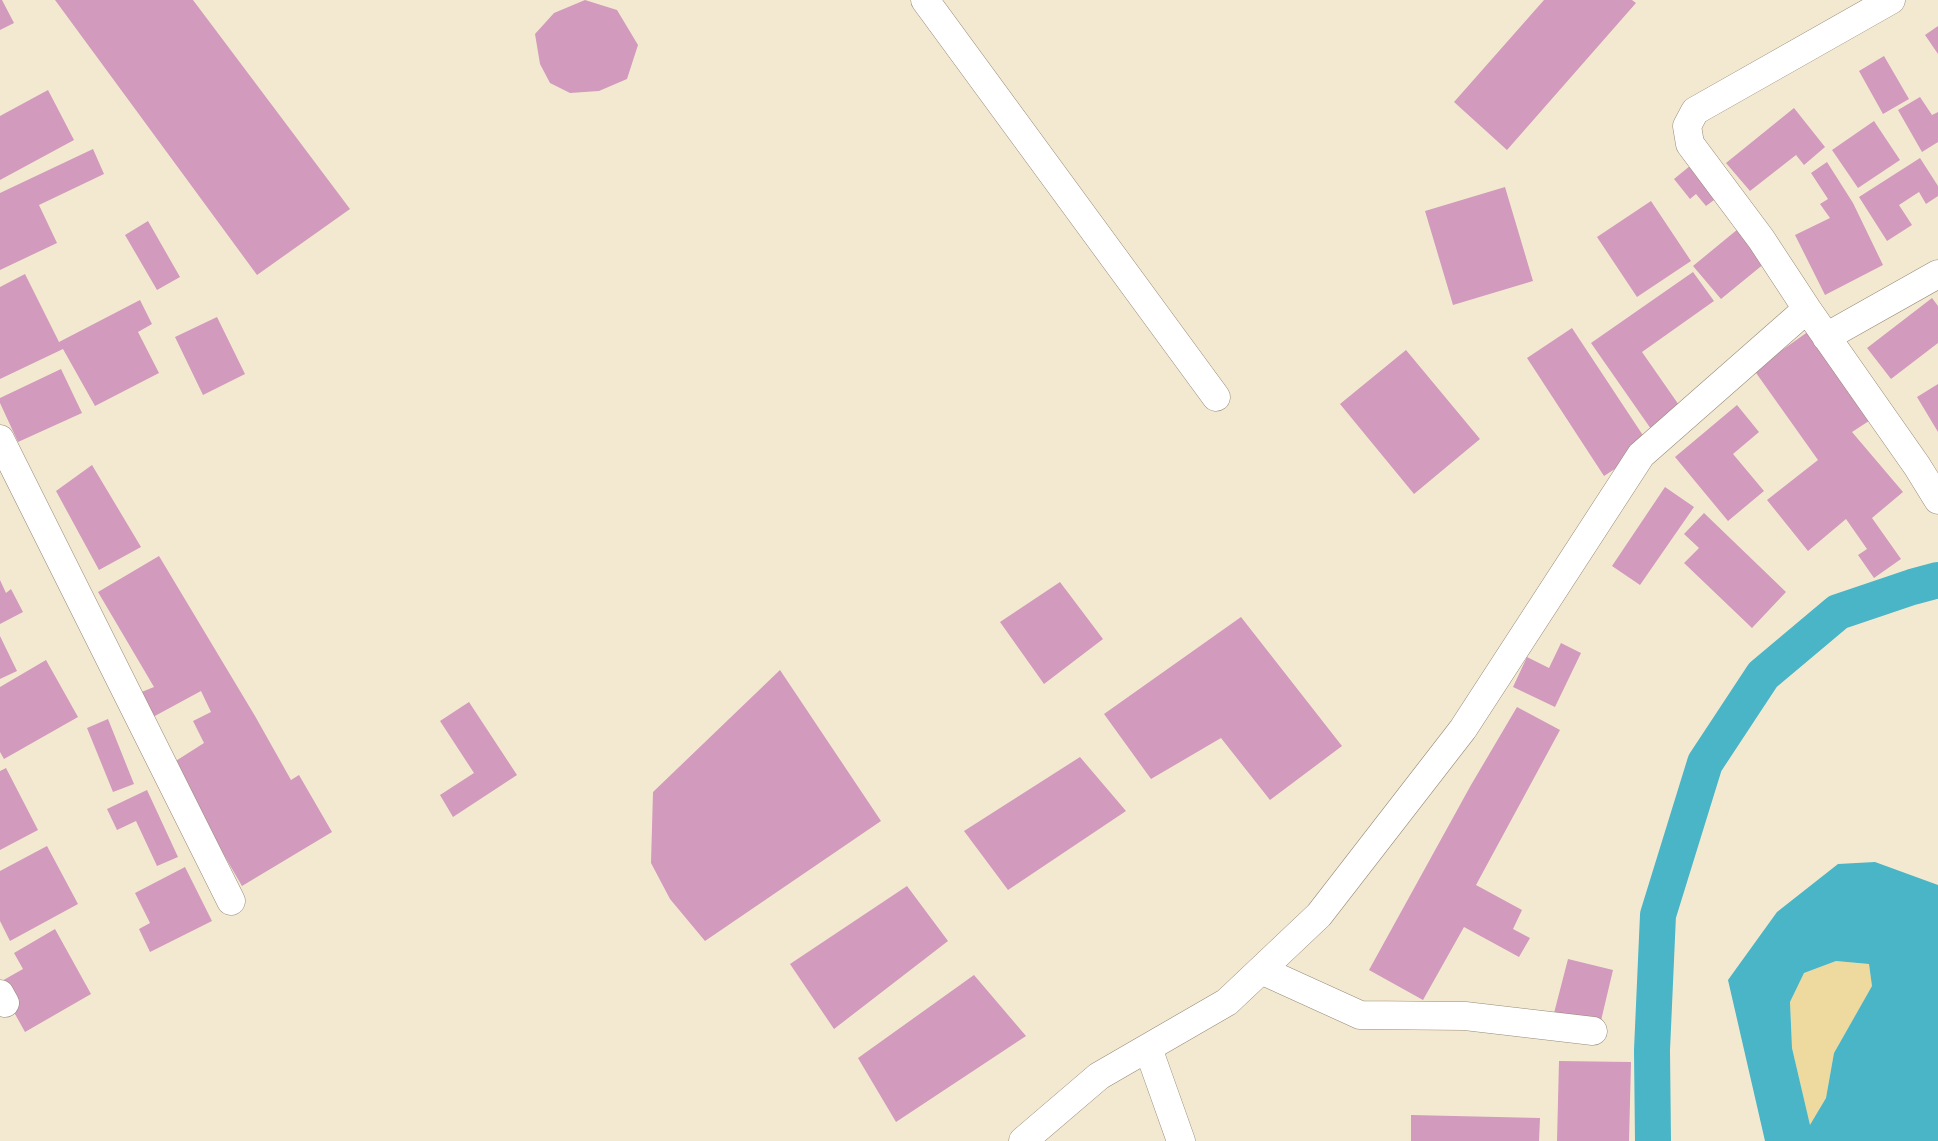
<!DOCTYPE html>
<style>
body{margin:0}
canvas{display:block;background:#f3e9d1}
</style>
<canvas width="1938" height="1141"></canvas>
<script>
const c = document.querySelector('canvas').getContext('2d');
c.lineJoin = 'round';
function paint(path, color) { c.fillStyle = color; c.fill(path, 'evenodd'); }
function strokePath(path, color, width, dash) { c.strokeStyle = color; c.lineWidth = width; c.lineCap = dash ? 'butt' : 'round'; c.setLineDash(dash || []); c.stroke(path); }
const sand = new Path2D(`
 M1836,961L1869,964L1872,986L1834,1053L1826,1098L1810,1126L1792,1048L1790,1002L1804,973Z`);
const water = new Path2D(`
 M1875,862L1938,885V1141H1765L1728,980L1777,912L1838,864ZM1836,961L1869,964L1872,986L1834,1053L1826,1098L1810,1125L1792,1048L1790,1002L1804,973Z`);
const canal = new Path2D(`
 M1653,1141L1652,1050L1658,915L1705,763L1763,675L1838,612L1912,587L1938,580`);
const building = new Path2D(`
 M0,0H2L14,23L0,30Z
 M55,0H193L350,209L257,275Z
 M585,0L617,10L638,45L627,79L599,91L570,93L550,83L540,64L535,34L554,13Z
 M1544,0H1632L1636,3L1507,150L1454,102Z
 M1938,26V54L1925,35Z
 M1884,56L1909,99L1883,114L1859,71Z
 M48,90L74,140L0,180V116Z
 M1920,97L1932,115L1938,112V142L1922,152L1898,110Z
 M1794,108L1825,147L1804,165L1796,155L1750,191L1726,163Z
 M1874,121L1900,160L1858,188L1832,150Z
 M93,149L104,174L39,205L57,243L0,270V193Z
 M1920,158L1938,186V196L1926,204L1919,192L1899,205L1912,225L1887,241L1859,197Z
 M1696,161L1722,194L1706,206L1696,194L1690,199L1674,179Z
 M1827,162L1853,203L1883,265L1825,295L1795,235L1830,218L1820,204L1828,199L1811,173Z
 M1505,187L1533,281L1453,305L1425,211Z
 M1651,201L1691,261L1637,297L1597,237Z
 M148,221L180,277L157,290L125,235Z
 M1738,229L1765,263L1721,299L1693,266Z
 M1693,272L1714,301L1642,352L1681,408L1651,429L1591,343Z
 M25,274L59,342L140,300L152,324L138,332L159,373L95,406L63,349L0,379V287Z
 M1932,298L1938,306V343L1891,379L1867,348Z
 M217,317L245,374L203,395L175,337Z
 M1572,328L1650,446L1604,476L1527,358Z
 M1809,331L1872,419L1852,432L1903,492L1872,518L1901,559L1874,578L1858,555L1867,549L1846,519L1808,551L1767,500L1818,460L1754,370Z
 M1406,350L1480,439L1414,494L1340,404Z
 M61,369L82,413L18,442L0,403V398Z
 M1938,384V432L1917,397Z
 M1737,405L1759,432L1733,454L1764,491L1728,521L1675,457Z
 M92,465L141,547L99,570L56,491Z
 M1665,487L1694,507L1640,585L1612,566Z
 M1704,513L1786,592L1752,628L1684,563L1699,548L1684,534Z
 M159,556L255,716L291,780L299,775L332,832L242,886L171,764L204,743L193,721L211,712L201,691L153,717L139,693L154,687L98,592Z
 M0,580L6,593L11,589L23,612L0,624Z
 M1060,582L1103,639L1044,684L1000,622Z
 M1241,617L1342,746L1270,800L1221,738L1151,779L1104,714Z
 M0,636L17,671L0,679Z
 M1561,643L1581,653L1555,707L1513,687L1527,657L1549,668Z
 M46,660L78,717L4,759L0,752V687Z
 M780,670L881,821L705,941L670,899L651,863L653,792Z
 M469,702L517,775L453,817L440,795L474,773L440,721Z
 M1517,707L1560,730L1476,885L1522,910L1513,929L1530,938L1519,957L1464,927L1423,1000L1369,970L1471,785Z
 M108,719L134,784L113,792L87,728Z
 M1080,757L1126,811L1008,890L964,831Z
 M6,768L38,830L0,850V771Z
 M147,790L178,857L157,866L136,821L117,830L107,809Z
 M47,846L78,904L10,941L0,921V871Z
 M185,867L212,921L150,952L139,929L150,923L135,893Z
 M907,886L948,941L834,1029L790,964Z
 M55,929L91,994L25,1032L0,987V982L23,969L14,953Z
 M1568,959L1613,970L1599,1029L1553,1017Z
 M974,975L1026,1036L896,1122L858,1058Z
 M1559,1061L1631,1062L1629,1141H1557Z
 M1411,1115L1540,1118L1539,1141H1411Z`);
const minor = new Path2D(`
 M925,0L1216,397
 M1891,0L1695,111L1687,126L1690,144L1761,239L1807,309L1917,466L1938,500
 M1826,337L1938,274
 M0,439L231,901
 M1261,970L1360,1015L1465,1016L1593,1031
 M0,994L5,1003
 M1148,1048L1181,1141
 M1023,1141L1099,1076L1227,1002L1319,915L1463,729L1641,455L1807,309`);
paint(sand, '#eeda9e');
paint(water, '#49b5c6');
strokePath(canal, '#49b5c6', 36);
paint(building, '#d29abd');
strokePath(minor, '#978a78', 29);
strokePath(minor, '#fff', 28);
</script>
